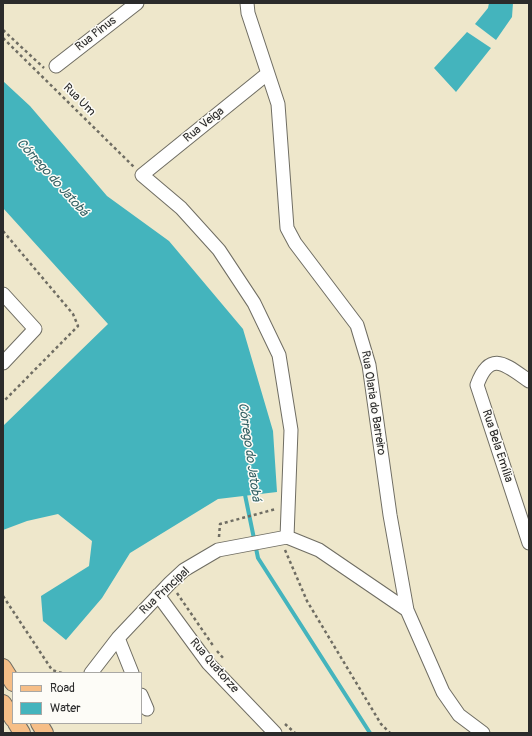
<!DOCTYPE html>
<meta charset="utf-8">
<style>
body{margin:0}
#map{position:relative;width:532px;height:736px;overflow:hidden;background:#eee7cb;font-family:Pangolin,sans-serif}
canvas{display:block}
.frame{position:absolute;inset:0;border:4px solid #2b2b2b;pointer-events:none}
.legend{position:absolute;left:12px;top:672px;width:130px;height:52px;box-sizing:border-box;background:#fdfcf7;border:1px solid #a9a8a5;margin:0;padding:5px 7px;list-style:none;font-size:12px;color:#2b2b2b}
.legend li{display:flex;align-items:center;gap:8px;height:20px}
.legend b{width:20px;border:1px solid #a9a8a5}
</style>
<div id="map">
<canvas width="532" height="736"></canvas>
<div class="frame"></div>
<ul class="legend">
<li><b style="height:5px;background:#f6be87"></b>Road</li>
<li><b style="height:11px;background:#44b4bd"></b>Water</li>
</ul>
</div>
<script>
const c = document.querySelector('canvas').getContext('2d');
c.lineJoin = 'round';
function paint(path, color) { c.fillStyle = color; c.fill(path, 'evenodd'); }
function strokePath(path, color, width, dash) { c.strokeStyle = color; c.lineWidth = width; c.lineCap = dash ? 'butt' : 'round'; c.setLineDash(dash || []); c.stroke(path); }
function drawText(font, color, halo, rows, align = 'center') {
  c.font = font + ' Pangolin,sans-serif'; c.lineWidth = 3; c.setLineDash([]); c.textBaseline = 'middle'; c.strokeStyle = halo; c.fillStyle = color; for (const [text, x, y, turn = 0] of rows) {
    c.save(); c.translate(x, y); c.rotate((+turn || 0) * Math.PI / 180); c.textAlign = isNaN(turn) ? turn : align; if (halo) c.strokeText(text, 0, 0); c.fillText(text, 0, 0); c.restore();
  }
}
const water = new Path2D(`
 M489,3H513L512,17L496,40L475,24L488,8Z
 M467,32L491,48L456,92L434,68Z
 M3,81L30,106L107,196L169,241L243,329L273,431L277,492L218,499L130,553L102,598L66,640L43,621L41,596L89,566L92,541L58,514L27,521L3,530V426L108,324L3,208Z`);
const stream = new Path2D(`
 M244,490L258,558L370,733`);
const path = new Path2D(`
 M3,30L44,68
 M3,38L134,167
 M3,231L73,314L78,326L3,402
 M219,537L220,524L276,509
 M285,550L307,601L381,724L390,733
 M177,593L214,647
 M3,596L52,670L62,673
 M217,651L224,659
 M285,724L295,733`);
const minor = new Path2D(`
 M247,3L248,13L278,104L287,228L295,243L357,325L369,365L390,515L407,610L443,692L459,715L483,733
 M56,66L137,3
 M267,74L142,175L181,208L219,250L254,303L279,355L291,430L287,537
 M3,294L35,329L3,363
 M529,381C506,365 490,349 477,385L529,543
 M158,595L208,663L275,733
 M118,638L132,673
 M91,673L118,638L170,583L184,570L218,550L287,537L319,550L407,610
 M141,695L147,709`);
const major = new Path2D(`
 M3,667L13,683
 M3,703L13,719
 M16,723L22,733
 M39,723L45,733`);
const streetNames = [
 ["Rua Pinus",96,34,-38],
 ["Rua Um",79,100,45],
 ["Rua Veiga",204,125,-39],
 ["Rua Olaria do Barreiro",373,403,81],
 ["Rua Bela Emília",497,446,72],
 ["Rua Principal",165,591,-43],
 ["Rua Quatorze",214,666,49]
];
const waterNames = [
 ["Córrego do Jatobá",52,178,48],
 ["Córrego do Jatobá",249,452,82]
];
paint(water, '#44b4bd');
strokePath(stream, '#44b4bd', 4);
strokePath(minor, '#6f6d63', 15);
strokePath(major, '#6f6d63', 18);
strokePath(path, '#6f6d63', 2.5, [3, 3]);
strokePath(minor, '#fff', 13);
strokePath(major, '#f6be87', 16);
drawText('12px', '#2b2b2b', '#fdfcf7', streetNames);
drawText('italic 13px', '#356265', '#fdfcf7', waterNames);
</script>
